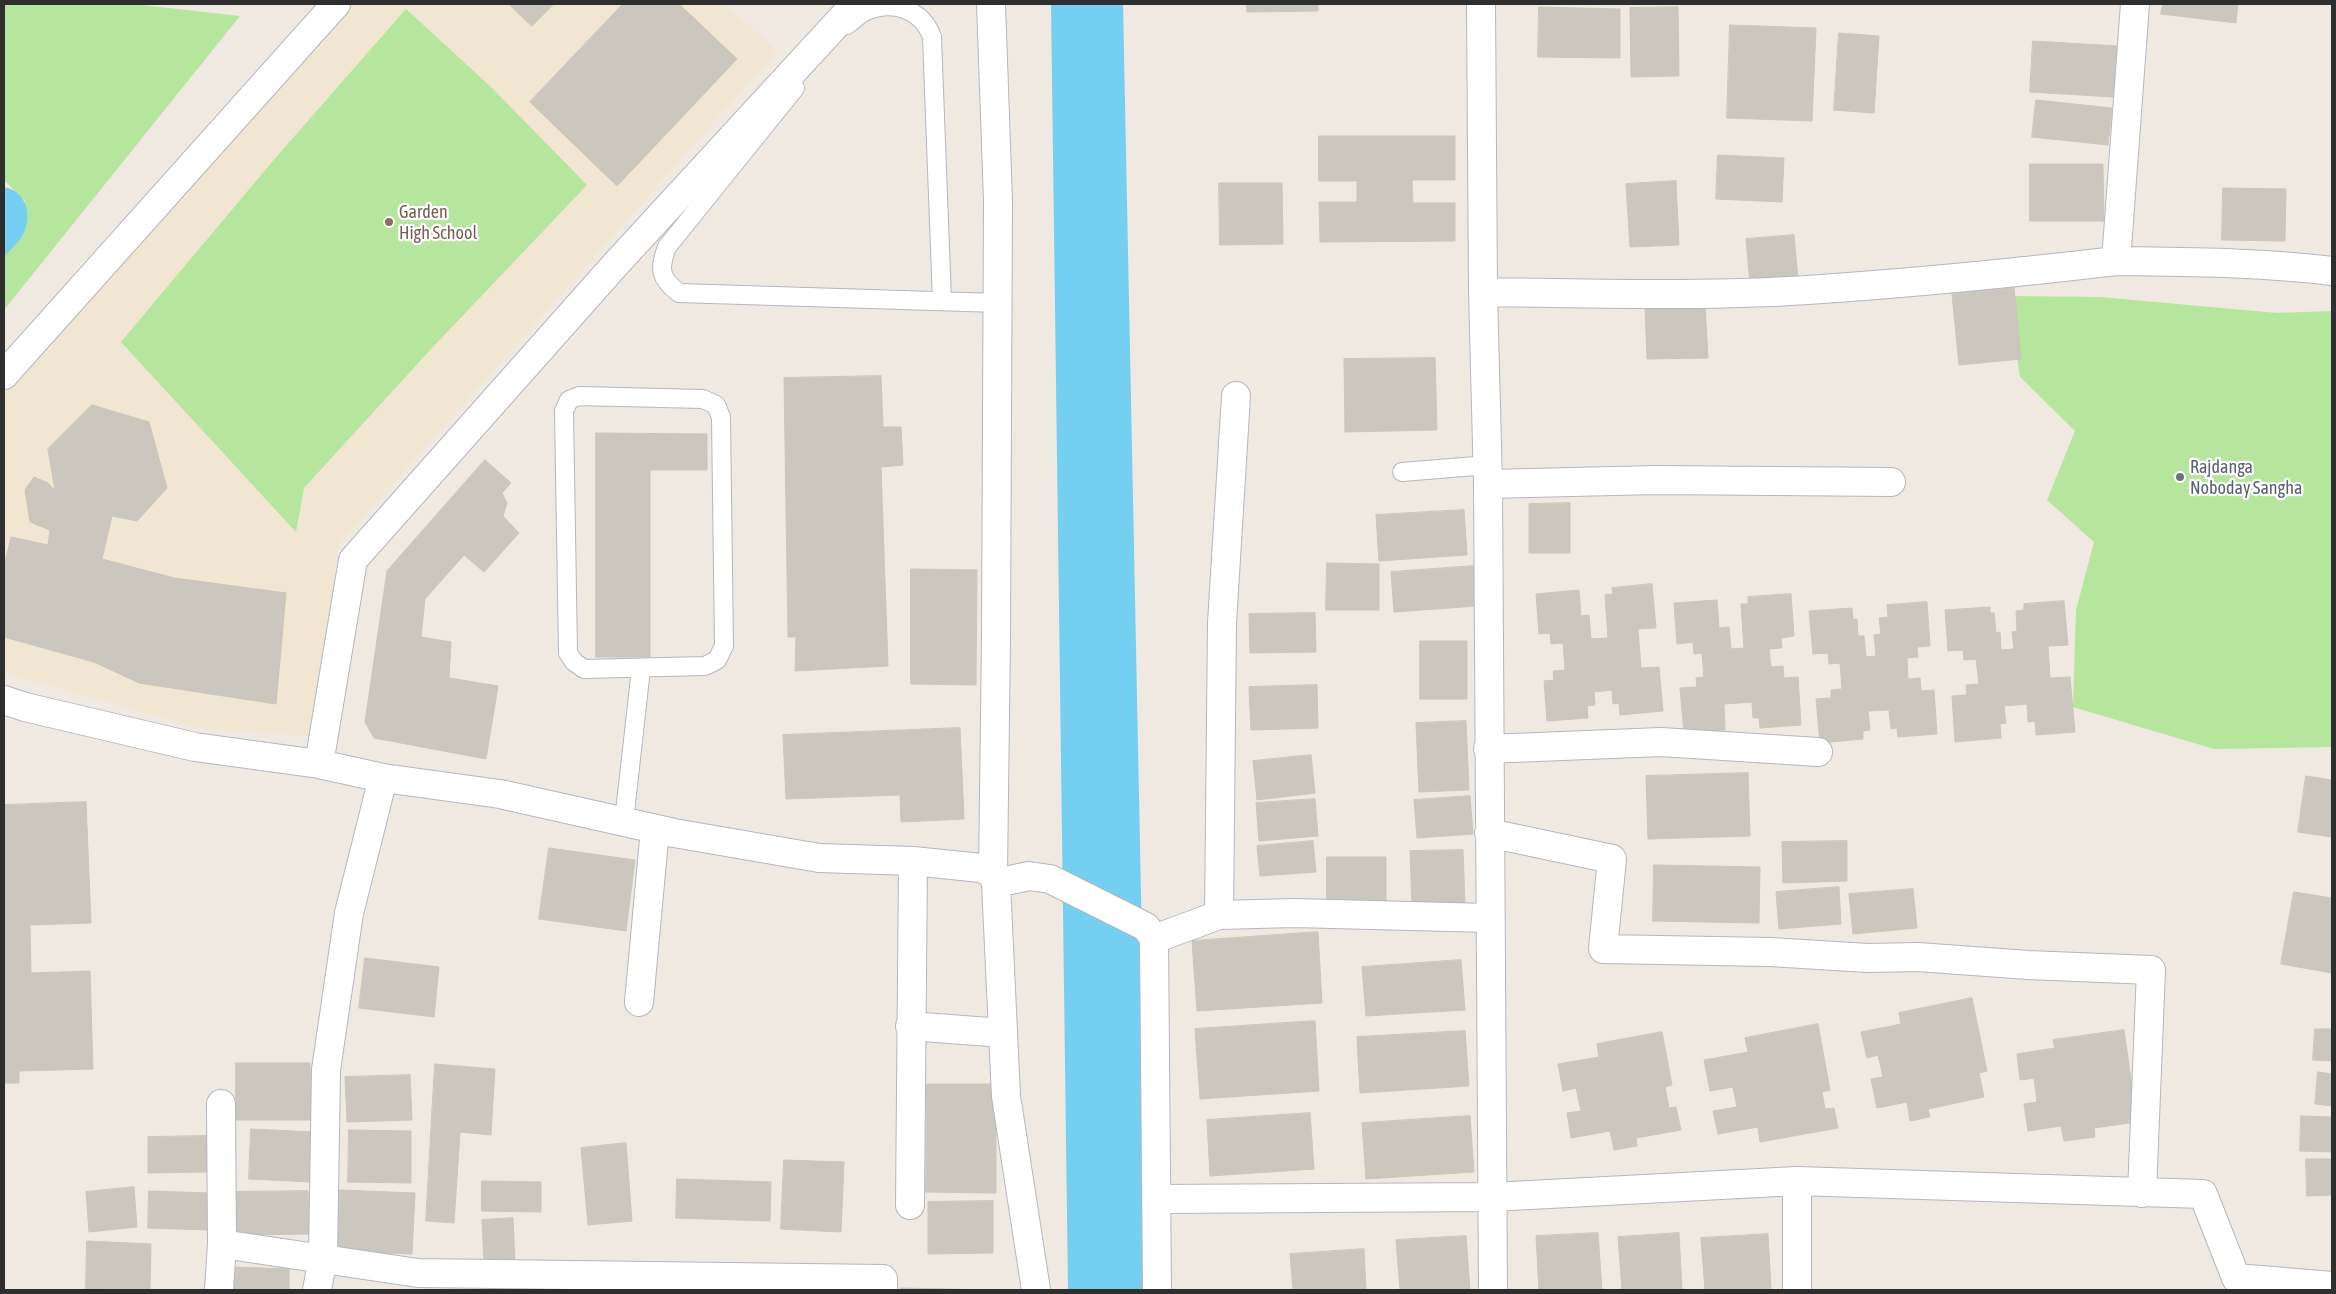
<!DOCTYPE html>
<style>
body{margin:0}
#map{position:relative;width:2336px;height:1294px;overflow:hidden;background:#efe9e1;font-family:"Asap Condensed",sans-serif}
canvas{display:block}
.frame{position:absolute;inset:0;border:5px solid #2e2e2e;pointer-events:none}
</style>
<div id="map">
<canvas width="2336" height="1294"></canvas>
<div class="frame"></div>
</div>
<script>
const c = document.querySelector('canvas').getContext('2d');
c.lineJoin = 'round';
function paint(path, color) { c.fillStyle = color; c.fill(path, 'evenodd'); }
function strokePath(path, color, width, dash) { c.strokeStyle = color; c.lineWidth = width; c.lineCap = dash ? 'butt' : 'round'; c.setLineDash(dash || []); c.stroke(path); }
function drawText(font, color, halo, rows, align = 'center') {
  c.font = font + ' "Asap Condensed",sans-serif'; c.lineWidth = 4.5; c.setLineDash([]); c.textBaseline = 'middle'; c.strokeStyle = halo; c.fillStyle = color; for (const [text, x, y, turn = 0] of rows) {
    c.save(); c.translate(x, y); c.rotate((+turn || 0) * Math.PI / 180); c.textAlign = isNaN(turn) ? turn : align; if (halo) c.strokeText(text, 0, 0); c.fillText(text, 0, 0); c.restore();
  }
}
const education = new Path2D(`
 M343,4H725L777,51L338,546L315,737L199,728L4,672V393Z`);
const green = new Path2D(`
 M4,4H133L240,16L4,310V257L24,234L25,201L4,180Z
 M406,9L491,87L587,185L430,350L304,488L296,532L121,342L272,162Z
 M2008,296L2100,297L2277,313L2332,311V747L2214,749L2073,707L2076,610L2094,542L2047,500L2075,431L2020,377Z`);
const water = new Path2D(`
 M1051,4H1123L1149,1290H1068Z
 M4,187C26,191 32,213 24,233C20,241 10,250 4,257Z`);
const building = new Path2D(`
 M509,4H554L532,26Z
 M623,4H679L737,59L617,186L530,102Z
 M1247,4H1318V11L1247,12Z
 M2163,4H2238L2236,23L2161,14Z
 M1539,7L1620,9V58L1538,57Z
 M1678,7L1679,76L1631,77L1630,8Z
 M1730,25L1816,28L1812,121L1727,118Z
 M1839,33L1879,36L1874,113L1834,110Z
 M2033,41L2117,46L2114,97L2030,92Z
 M2036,100L2112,108L2108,145L2032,137Z
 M1319,136H1455V180H1412L1413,203H1455V241L1320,242L1319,202H1357V181H1319Z
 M1718,155L1784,158L1782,202L1716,199Z
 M2030,164H2103L2104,221H2030Z
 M1676,181L1679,245L1630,247L1626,184Z
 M1219,183H1282L1283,244L1220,245Z
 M2223,188L2286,189L2285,241L2222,240Z
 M1794,235L1798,279L1750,284L1746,239Z
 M2014,288L2021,359L1959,365L1952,294Z
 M1705,303L1708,358L1647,359L1645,305Z
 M1435,358L1437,430L1345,432L1344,359Z
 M881,376L883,427H901L903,465L881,467L888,666L795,671L796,637H788L784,378Z
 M92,405L149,422L167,488L137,521L112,516L102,559L174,578L286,593L276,704L139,683L94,662L4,637V567L11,537L48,545L50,530L30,522L25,490L34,477L48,483L55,491L48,449Z
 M596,433L707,434V470H650V657H596Z
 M485,460L511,483L502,493L507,503L503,516L519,533L484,572L464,555L425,599L421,637L451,642L449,678L498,686L486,759L374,738L365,722L387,571Z
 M1570,503V553H1529V504Z
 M1464,510L1467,555L1379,561L1376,515Z
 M1327,563L1379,564V610H1326Z
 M1474,566L1477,606L1394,612L1391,572Z
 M911,569L977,570L976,685L911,684Z
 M1652,584L1656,628L1638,629L1641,668L1659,667L1663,711L1620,715L1619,703L1613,704L1612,690L1594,692L1595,705L1587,706L1588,718L1547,721L1544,681L1554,680L1553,671L1565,670L1563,643L1551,644L1550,633L1539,634L1536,594L1579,590L1581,616L1589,615L1591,639L1608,638L1605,595L1613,594L1612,588Z
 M1791,594L1794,636L1781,638L1782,648L1769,649L1771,667L1783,666L1784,678L1798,677L1801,725L1760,728L1759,718H1753L1752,702L1724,704L1725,730L1684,733L1680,688L1697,687L1696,678L1704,677L1702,653L1694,654L1693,642L1677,644L1674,603L1717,600L1719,628L1729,627L1731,649L1744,648L1741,604H1748V597Z
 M2064,601L2068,645L2048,646L2050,678L2070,677L2075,732L2036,735L2035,721L2028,722L2027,704L2004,706L2006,723L2000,724L2001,738L1955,742L1952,696L1967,695L1966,685L1979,684L1976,659L1964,660L1963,650L1948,651L1945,610L1990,607V613H1994L1996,633L2000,632L2001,650L2014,649L2012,632L2017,631L2016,611L2024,610V604Z
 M1927,602L1930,646L1917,647L1918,657L1907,658L1908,679L1920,678L1921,691L1934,690L1937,734L1898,737L1897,728L1891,729L1889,710L1868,711L1870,730L1863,731V739L1820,743L1816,699L1831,698V690L1842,689L1840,663L1829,664L1828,653L1813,654L1809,611L1852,608L1853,620L1857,619L1858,636H1864L1866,657L1876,656L1874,635L1881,634L1879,618L1888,617L1887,605Z
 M1315,613L1316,652L1250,653L1249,614Z
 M1420,641H1467V699H1420Z
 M1317,685L1318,728L1251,730L1249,687Z
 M1466,721L1469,790L1419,792L1416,723Z
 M960,728L964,819L901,822L900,795L786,799L783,735Z
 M1311,755L1315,793L1257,800L1253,761Z
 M1748,773L1750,836L1648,839L1646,776Z
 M2306,776L2332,780V837L2298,832Z
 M1470,796L1473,834L1417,838L1414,800Z
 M1315,799L1318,836L1259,841L1256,803Z
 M86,802L91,923L30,925L31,973L90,971L93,1069L19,1071V1083H4V805Z
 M1313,841L1316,872L1260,876L1257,846Z
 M1847,841V881L1783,883L1782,842Z
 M549,848L635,860L626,931L539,919Z
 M1463,850L1465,906L1412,907L1410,851Z
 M1327,857H1386V914H1327Z
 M1654,865L1760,867L1759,923L1653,921Z
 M1839,887L1841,924L1779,929L1776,892Z
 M1913,889L1917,928L1853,934L1849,894Z
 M2294,892L2332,898V973L2281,964Z
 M1318,932L1322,1003L1197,1011L1192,941Z
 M365,958L439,967L434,1017L359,1008Z
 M1461,960L1465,1010L1366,1016L1362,967Z
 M1972,998L1987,1071L1979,1073L1984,1097L1928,1109L1930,1117L1910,1121L1907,1102L1877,1108L1871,1079L1883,1077L1878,1055L1867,1058L1861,1032L1901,1024L1899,1013Z
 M1315,1021L1319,1091L1200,1099L1195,1029Z
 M1818,1024L1830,1090L1822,1092L1825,1109L1834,1108L1838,1128L1760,1142L1758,1127L1718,1134L1713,1111L1737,1107L1733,1087L1710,1091L1704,1060L1748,1052L1745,1038Z
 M2315,1029H2332V1061L2313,1060Z
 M2124,1030L2137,1122L2094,1128L2095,1137L2064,1141L2061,1126L2028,1131L2024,1104L2037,1102L2034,1078L2020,1080L2017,1054L2055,1048L2053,1040Z
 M1465,1031L1469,1086L1360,1093L1357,1037Z
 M1662,1032L1672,1085L1665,1087L1669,1108L1676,1107L1681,1130L1636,1138L1637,1146L1614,1150L1610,1131L1571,1138L1567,1113L1581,1111L1576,1088L1563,1091L1558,1064L1599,1057L1597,1044Z
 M236,1063H310L311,1120H236Z
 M435,1064L495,1069L491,1135L460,1132L454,1223L426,1221Z
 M2318,1072L2332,1074V1106L2315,1104Z
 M410,1075L412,1120L347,1122L345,1077Z
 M927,1084H996V1193L926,1192Z
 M1310,1113L1314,1169L1210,1176L1207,1120Z
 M1470,1116L1474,1172L1366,1179L1362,1123Z
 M2301,1116L2332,1117V1152L2300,1151Z
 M251,1129L313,1132L310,1182L249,1179Z
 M349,1130L411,1131V1183L348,1182Z
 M207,1136V1172L148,1173V1137Z
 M626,1143L632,1221L588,1225L581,1148Z
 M2306,1159H2332V1195L2307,1196Z
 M784,1160L844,1162L841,1232L781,1229Z
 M677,1179L771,1182L770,1221L676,1218Z
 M482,1181L541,1182V1212L482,1211Z
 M134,1187L137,1227L89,1232L86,1192Z
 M340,1190L415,1193L412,1254L337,1251Z
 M149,1191L211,1193L209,1230L148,1228Z
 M308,1191L309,1234L235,1235L234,1192Z
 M993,1201V1253L928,1254V1202Z
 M513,1218L515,1262L484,1263L482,1220Z
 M1598,1233L1602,1290H1539L1536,1236Z
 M1679,1233L1682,1290H1622L1618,1237Z
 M1768,1234L1771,1290H1705L1701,1238Z
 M1466,1236L1470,1290H1400L1396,1240Z
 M87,1241L151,1244L150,1290L86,1289Z
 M1364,1249L1366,1290H1293L1290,1254Z
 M234,1267L289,1269V1290H233Z
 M901,1288L990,1290H901Z`);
const lane = new Path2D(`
 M847,25C853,21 859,14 866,11C893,0 922,9 932,37L942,301
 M795,88L667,247C659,268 659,278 679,293L998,303
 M579,396L703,399L716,405L721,417L724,646L717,660L705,666L584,669L574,662L568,653L564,411L569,400Z
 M1402,472L1488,465
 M624,821L641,669`);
const street = new Path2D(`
 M991,4L998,201L996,636L993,874
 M1481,4L1483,292L1488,484L1493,1290
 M2116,261C2188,262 2260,262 2332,271
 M1483,292C1591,293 1700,297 1808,290C1911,283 2014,273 2116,261L2135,4
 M4,375L336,4
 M1488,484L1656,480L1891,482
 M4,700L25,707L195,747L319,764L383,778L500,794L674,833L819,858L913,861L981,868L993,874L996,883L1006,1096L1036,1290
 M1488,749L1661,742L1818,752
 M319,764L353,560L615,265L855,4
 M1489,833L1612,859L1603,949L1770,952L1868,958L1918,957L2028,965L2151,970L2142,1193
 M996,883L1029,876L1050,879L1146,927L1154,939L1157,1290
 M1219,915L1222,623L1236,396
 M1154,939L1219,915L1294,913L1489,918
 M639,1002L655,829
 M910,1026L1003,1033
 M1156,1199L1492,1197L1797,1181L2203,1194L2236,1278L2332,1286
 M910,1205L913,861
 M222,1244L418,1273L883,1279V1290
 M219,1290L222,1244L221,1104
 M317,1290L323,1258L326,1070L349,913L383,778
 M1797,1290V1181`);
const markers = [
 [389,222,5,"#8d6e63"],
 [2180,477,5,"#6b7280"]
];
const educationNames = [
 ["Garden",399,212],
 ["High School",399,233]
];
const worshipNames = [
 ["Rajdanga",2190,467],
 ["Noboday Sangha",2190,488]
];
paint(education, '#f0e6d1');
paint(green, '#b6e59e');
paint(water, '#75cff0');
paint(building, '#cbc7bf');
strokePath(building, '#cbc5ba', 1);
strokePath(lane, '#b4b7c1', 20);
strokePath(street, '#b4b7c1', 30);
strokePath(lane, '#fff', 18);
strokePath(street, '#fff', 28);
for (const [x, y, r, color] of markers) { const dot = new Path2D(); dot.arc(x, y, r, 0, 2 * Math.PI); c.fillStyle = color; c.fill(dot); strokePath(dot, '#fff', 2); }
drawText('18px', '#785e54', '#fff', educationNames, 'left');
drawText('18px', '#5b616d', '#fff', worshipNames, 'left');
</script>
